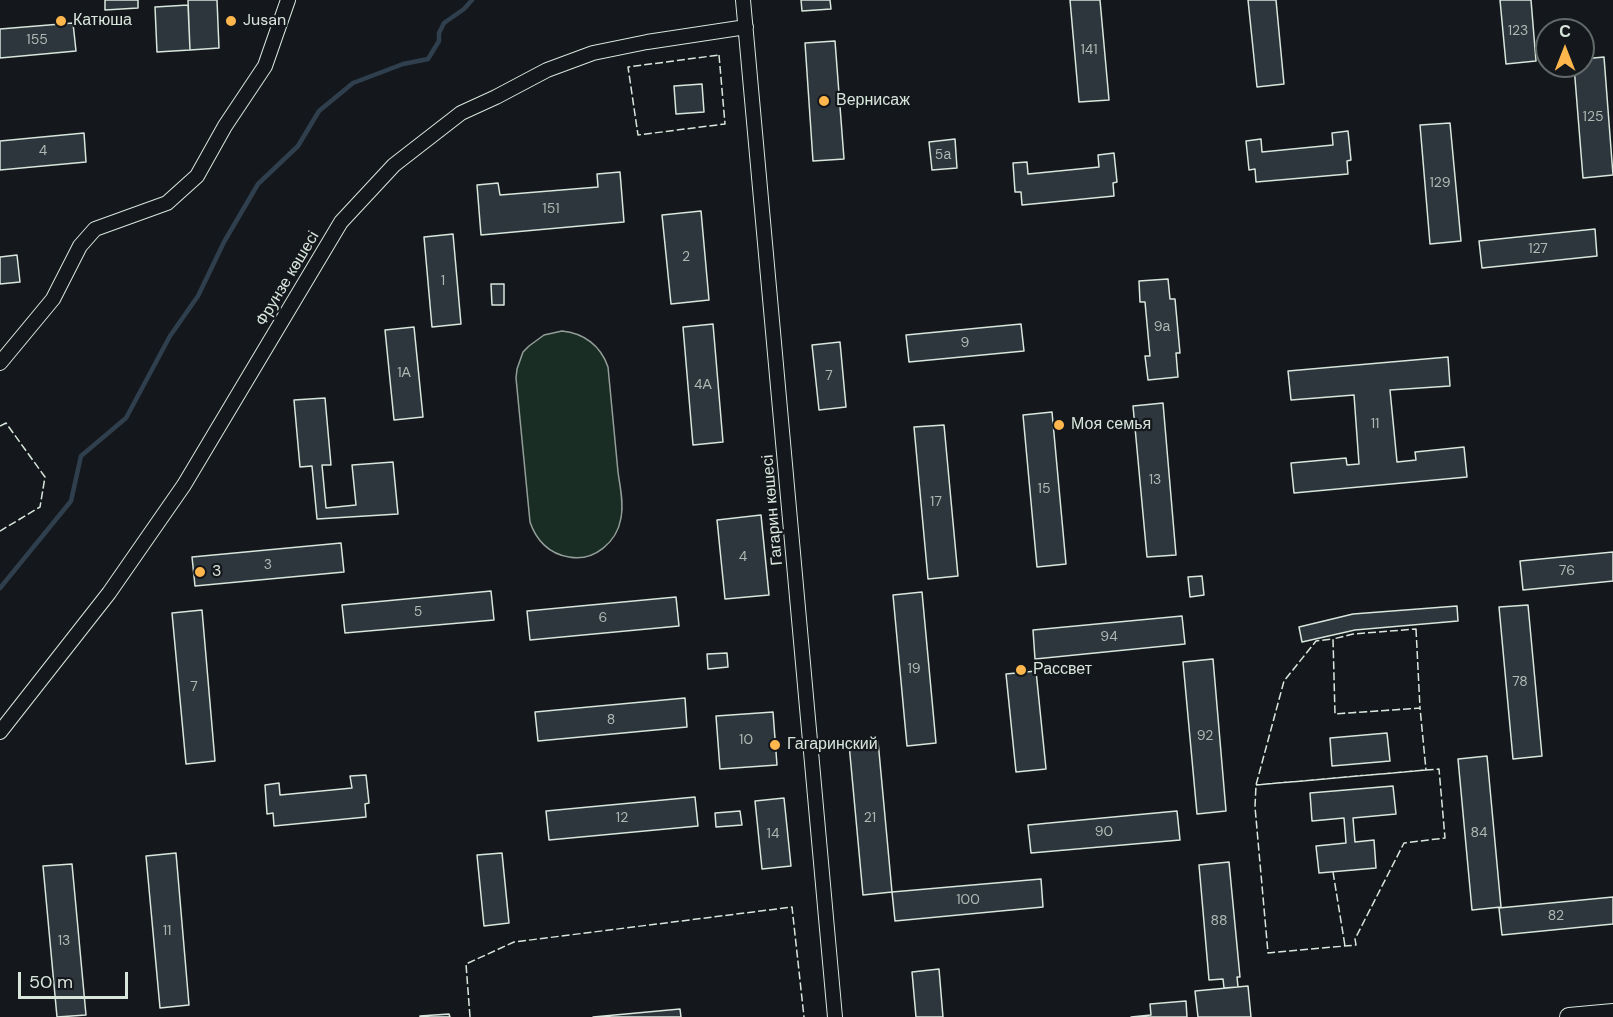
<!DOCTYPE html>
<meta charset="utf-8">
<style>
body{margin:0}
#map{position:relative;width:1613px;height:1017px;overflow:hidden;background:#14181c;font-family:"DM Sans",sans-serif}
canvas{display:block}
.north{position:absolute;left:1535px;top:18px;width:60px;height:60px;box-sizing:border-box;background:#14181c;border:2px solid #626a69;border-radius:50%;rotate:0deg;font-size:16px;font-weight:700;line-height:24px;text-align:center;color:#d8e6dc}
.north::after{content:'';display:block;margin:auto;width:21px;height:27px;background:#ffb74d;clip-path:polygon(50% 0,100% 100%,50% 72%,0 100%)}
.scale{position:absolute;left:18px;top:972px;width:110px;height:27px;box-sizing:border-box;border:3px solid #d8e6dc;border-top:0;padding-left:8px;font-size:18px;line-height:21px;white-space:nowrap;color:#d8e6dc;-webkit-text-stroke:4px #14181c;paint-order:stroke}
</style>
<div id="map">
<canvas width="1613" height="1017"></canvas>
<div class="north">С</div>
<div class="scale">50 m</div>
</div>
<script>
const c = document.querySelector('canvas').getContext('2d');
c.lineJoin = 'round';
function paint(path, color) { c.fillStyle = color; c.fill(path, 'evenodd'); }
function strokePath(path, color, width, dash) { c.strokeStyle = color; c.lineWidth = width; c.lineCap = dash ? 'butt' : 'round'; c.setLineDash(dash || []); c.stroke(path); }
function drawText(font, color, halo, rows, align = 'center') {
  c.font = font + ' "DM Sans",sans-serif'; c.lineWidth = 4.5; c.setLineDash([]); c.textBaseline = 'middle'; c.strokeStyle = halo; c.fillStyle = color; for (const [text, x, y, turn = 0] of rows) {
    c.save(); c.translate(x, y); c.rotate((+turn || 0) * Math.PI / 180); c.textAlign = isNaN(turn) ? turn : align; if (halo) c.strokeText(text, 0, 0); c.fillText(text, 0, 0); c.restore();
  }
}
const green = new Path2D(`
 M562,331C584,333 601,346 608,367C611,402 615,437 618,472C620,487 624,503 621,518C617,542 594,562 569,557C549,554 536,540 530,522L516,378L517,369L523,352L529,346L544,335Z`);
const stream = new Path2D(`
 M0,588L71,501L81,456L126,418L170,336L198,296L224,242L258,184L298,146L319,111L353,83L403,64L428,59L439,41V33L444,23L464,9L472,0`);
const building = new Path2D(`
 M105,0H138V8L105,10Z
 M188,0H217L219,48L190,50Z
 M801,0H830L831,9L802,11Z
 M1070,0H1100L1109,100L1079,102Z
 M1248,0H1276L1284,84L1257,87Z
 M1500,0H1531L1536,61L1506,64Z
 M188,5L190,50L157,52L155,7Z
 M73,23L76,51L0,58V29Z
 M835,41L844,159L813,161L805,43Z
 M1604,57L1613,175L1583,178L1574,66H1583V59Z
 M702,84L704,112L676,114L674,86Z
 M1450,123L1461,241L1430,244L1420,125Z
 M1348,131L1351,160L1347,161L1348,174L1256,182L1255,169L1249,170L1246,141L1261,139L1262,152L1333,145L1332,133Z
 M84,133L86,162L0,170V141Z
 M955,139L957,168L932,170L929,142Z
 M1114,153L1117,182L1113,183L1114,196L1022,205L1021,192H1015L1013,163L1027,162L1028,174L1099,167L1098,155Z
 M620,172L624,222L481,235L477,185L498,183L500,195L598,187L597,174Z
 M701,211L709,300L671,304L662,215Z
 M1595,229L1597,256L1482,268L1479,241Z
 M453,234L461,324L432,327L424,237Z
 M17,255L20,282L0,284V257Z
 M1168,279L1170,299H1175L1180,353H1176L1178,377L1148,380L1145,356H1150L1145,302H1140L1139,281Z
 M491,284H504V305H492Z
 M713,324L723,442L693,445L683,327Z
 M1021,324L1024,351L909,362L906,335Z
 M414,327L423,417L394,420L385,330Z
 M840,342L846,407L819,410L812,345Z
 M1448,357L1450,386L1390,390L1397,462L1416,460L1415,452L1464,447L1467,477L1294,493L1291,463L1346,458L1347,465L1359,464L1354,395L1291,400L1288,371Z
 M325,398L331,465H322L326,508L356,505L352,465L393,462L398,514L317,519L312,466L300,467L294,400Z
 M1163,403L1176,555L1147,557L1133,406Z
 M1052,412L1066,564L1037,567L1023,415Z
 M944,425L958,576L928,579L914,427Z
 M761,515L769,595L725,599L717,520Z
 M341,543L344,572L195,586L192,557Z
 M1613,552V581L1523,590L1520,561Z
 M1202,576L1204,595L1190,597L1188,577Z
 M491,591L494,620L345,633L342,605Z
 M922,592L936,743L907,746L893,595Z
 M676,597L679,626L530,640L527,611Z
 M1528,605L1542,756L1513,759L1499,607Z
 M1457,606L1458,621L1355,630L1302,642L1299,627L1353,614Z
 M202,610L215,761L186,764L172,613Z
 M1182,616L1185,644L1035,659L1033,630Z
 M727,653L728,667L708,669L707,654Z
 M1213,659L1226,811L1197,814L1183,662Z
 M1036,671L1046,769L1016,772L1006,674Z
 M685,698L687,727L538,741L535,712Z
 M773,712L777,765L720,769L716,716Z
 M1387,733L1390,761L1332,766L1330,738Z
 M878,741L892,892L863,895L849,744Z
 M1487,756L1501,907L1472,910L1458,759Z
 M366,775L369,803L365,804L366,817L274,826L273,813L267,814L265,785L279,783L280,795L352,788L350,776Z
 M1393,786L1396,814L1353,818L1355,842L1374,840L1376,868L1319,873L1316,846L1346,843L1344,818L1312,821L1310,793Z
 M695,797L698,826L549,840L546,811Z
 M784,798L791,866L762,869L755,801Z
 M740,811L742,825L716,827L715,813Z
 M1177,811L1180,840L1031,853L1028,825Z
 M176,853L189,1005L160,1008L146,856Z
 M502,853L509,923L484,926L477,855Z
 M1229,862L1240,977H1237L1238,987L1224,988L1223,979L1209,980L1199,865Z
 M72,864L86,1015L57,1017L43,866Z
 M1041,879L1043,907L895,921L892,892Z
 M1613,897V924L1502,935L1499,908Z
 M939,969L943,1017H916L912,972Z
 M1248,986L1251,1017H1198L1195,991Z
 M1186,1001L1187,1017H1131L1151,1015L1150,1004Z
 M680,1009L681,1017H593Z
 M449,1014L450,1017H420V1016Z`);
const street = new Path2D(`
 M743,0L835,1017
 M0,363L53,299L80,246L95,229L167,203L197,176L225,126L265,66L288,0
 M0,732L109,593L184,485L341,222L394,165L461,113L496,97L547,70L593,53L647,42L746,27`);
const secondary = new Path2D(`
 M1569,1017L1613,1013`);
const fence = new Path2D(`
 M719,55L725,124L638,135L628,67Z
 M0,426L6,423L45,477L40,507L0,531
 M1416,629L1420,708L1335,714L1333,639L1353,634Z
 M1256,785L1426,770L1420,708L1335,714L1333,639L1316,641L1284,681L1256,785L1255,807L1268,953L1356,945L1355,939L1404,843L1445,838L1439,769L1426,770L1256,785
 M1333,872L1345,946
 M470,1017L466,964L514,942L792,907L804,1017`);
const markers = [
 [61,21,6,"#ffb74d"],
 [231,21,6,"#ffb74d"],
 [824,101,6,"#ffb74d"],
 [1059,425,6,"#ffb74d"],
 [200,572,6,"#ffb74d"],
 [1021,670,6,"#ffb74d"],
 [775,745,6,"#ffb74d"]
];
const numberNames = [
 ["123",1518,31],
 ["155",37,40],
 ["141",1089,50],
 ["125",1593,117],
 ["4",43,151],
 ["5а",943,155],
 ["129",1440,183],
 ["151",551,209],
 ["127",1538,249],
 ["2",686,257],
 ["1",443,281],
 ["9а",1162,327],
 ["9",965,343],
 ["1А",404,373],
 ["7",829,376],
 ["4А",703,385],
 ["11",1375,424],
 ["13",1155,480],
 ["15",1044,489],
 ["17",936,502],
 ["4",743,557],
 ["3",268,565],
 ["76",1567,571],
 ["5",418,612],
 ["6",603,618],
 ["94",1109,637],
 ["19",914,669],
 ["78",1520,682],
 ["7",194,687],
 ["8",611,720],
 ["92",1205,736],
 ["10",746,740],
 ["12",622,818],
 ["21",870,818],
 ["90",1104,832],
 ["84",1479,833],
 ["14",773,834],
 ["100",968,900],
 ["82",1556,916],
 ["88",1219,921],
 ["11",167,931],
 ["13",64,941]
];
const poiNames = [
 ["Катюша",73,21],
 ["Jusan",243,21],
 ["Вернисаж",836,101],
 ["Моя семья",1071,425],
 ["3",212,572],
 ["Рассвет",1033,670],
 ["Гагаринский",787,745]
];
const streetNames = [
 ["Фрунзе көшесі",288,279,-59],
 ["Гагарин көшесі",773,510,-95]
];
paint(green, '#1a2d24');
strokePath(green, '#939e99', 1.5);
strokePath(stream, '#2f3f4d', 4.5);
paint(building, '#2c363c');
strokePath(building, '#d8e6dc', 1.5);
strokePath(street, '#d8e6dc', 16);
strokePath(secondary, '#d8e6dc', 20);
strokePath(street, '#14181c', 14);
strokePath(secondary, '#14181c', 18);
strokePath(fence, '#d8e6dc', 1.5, [8, 3]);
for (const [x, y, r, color] of markers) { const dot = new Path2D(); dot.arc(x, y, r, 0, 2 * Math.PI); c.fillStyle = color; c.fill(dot); strokePath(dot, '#14181c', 2); }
drawText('14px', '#adbab4', null, numberNames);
drawText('16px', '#d8e6dc', '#14181c', poiNames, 'left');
drawText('16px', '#d8e6dc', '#14181c', streetNames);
</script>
